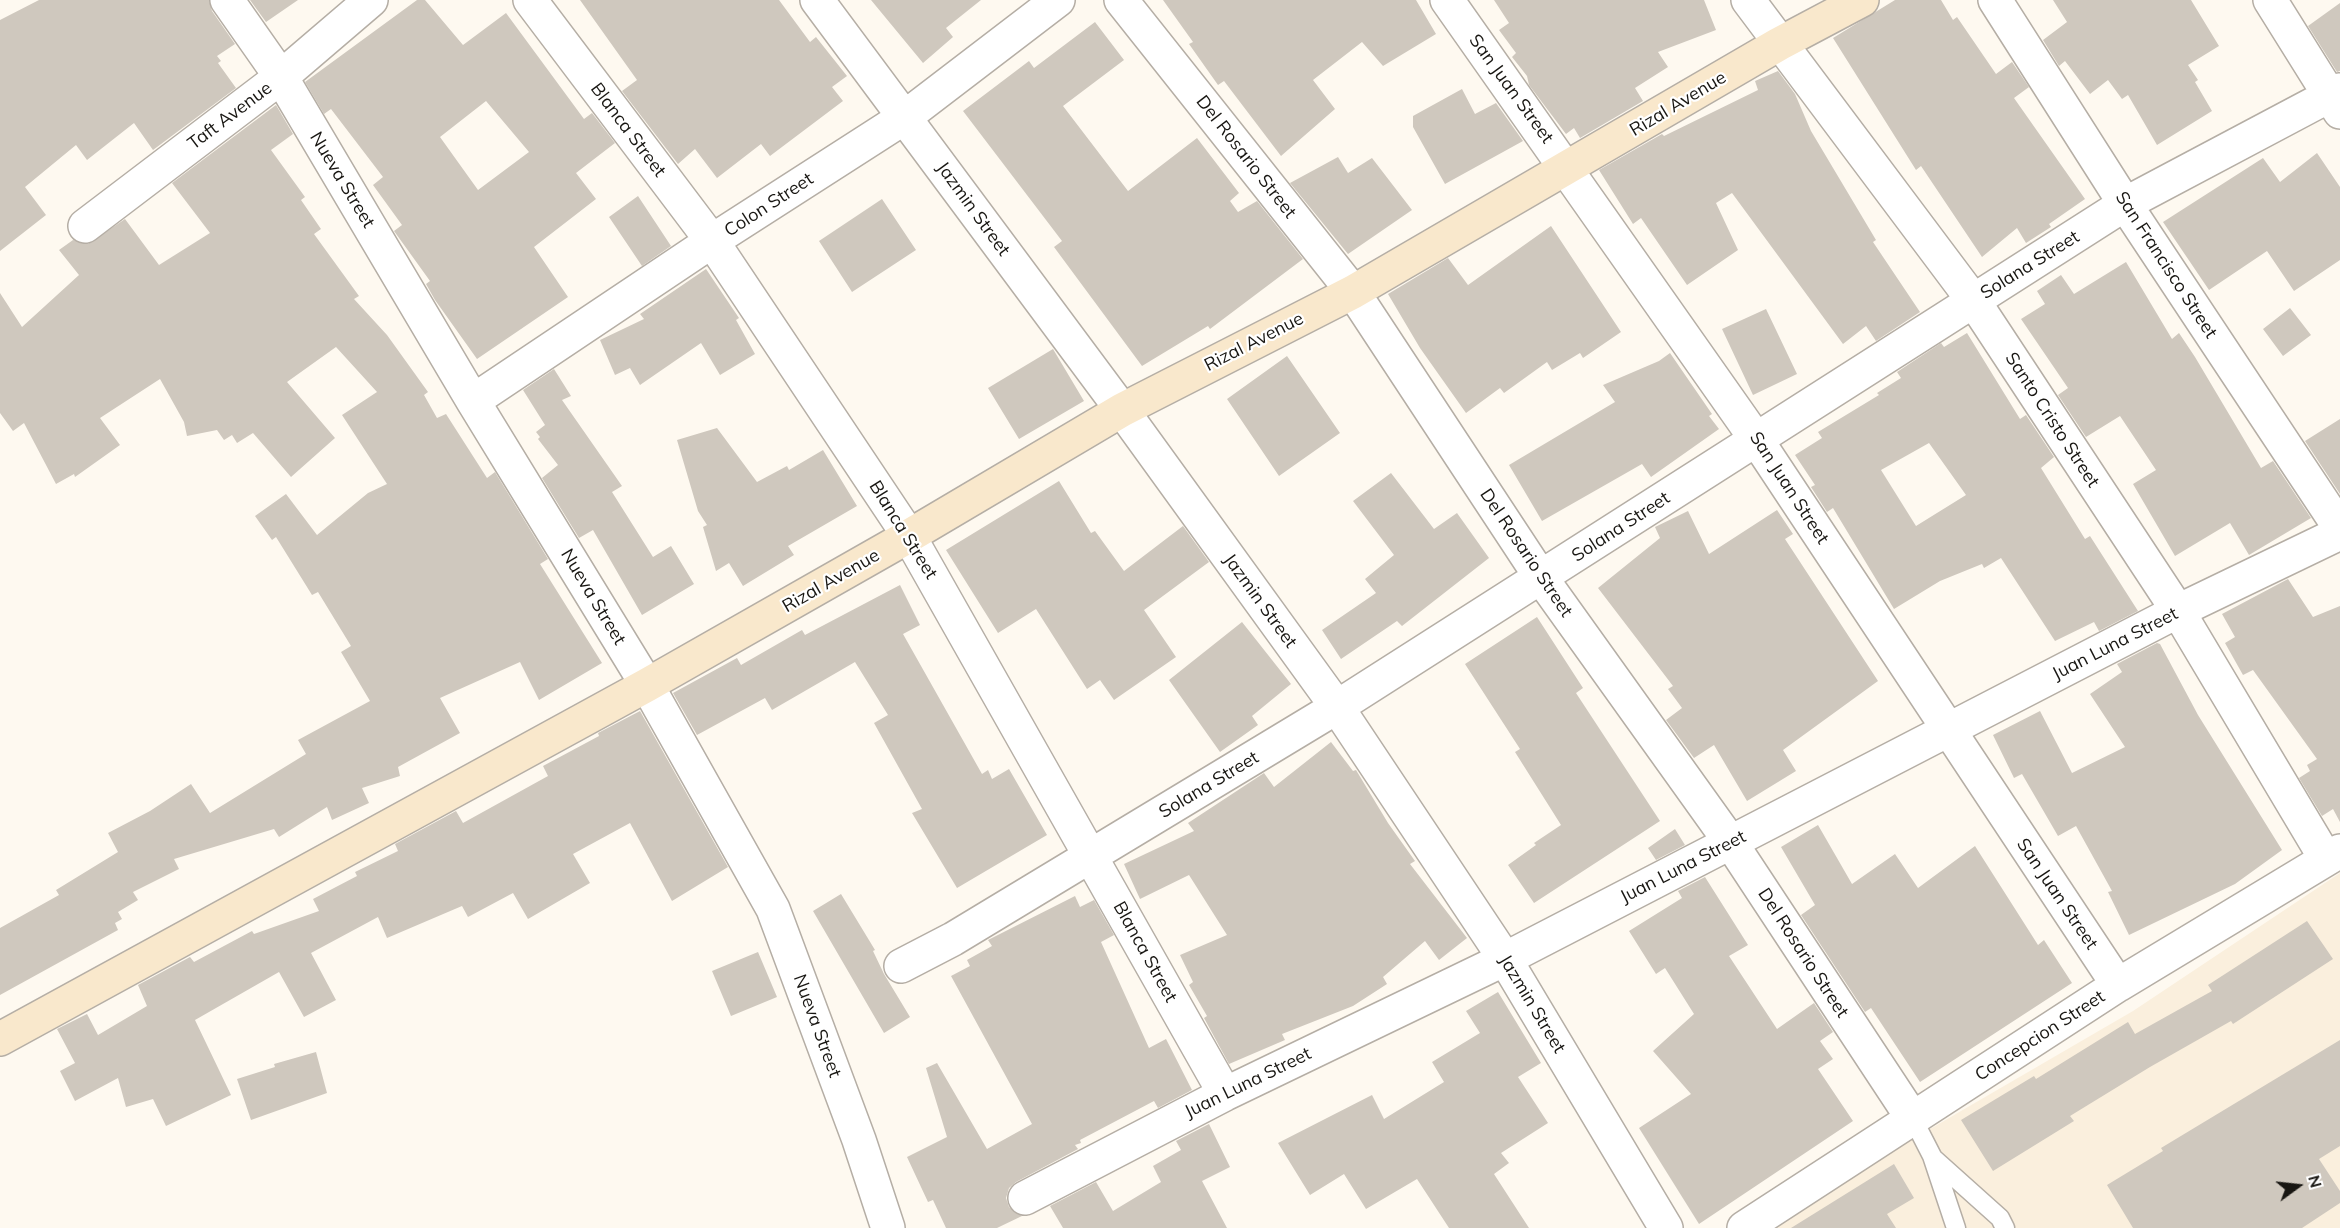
<!DOCTYPE html>
<style>
body{margin:0}
#map{position:relative;width:2340px;height:1228px;overflow:hidden;background:#fef9f0;font-family:Mulish,sans-serif}
canvas{display:block}
.north{position:absolute;left:2268px;top:1156px;width:60px;height:60px;-webkit-text-stroke:4px #fff;paint-order:stroke;rotate:75deg;font-size:16px;font-weight:700;line-height:24px;text-align:center;color:#181612}
.north::after{content:'';display:block;margin:auto;width:21px;height:27px;background:#181612;clip-path:polygon(50% 0,100% 100%,50% 72%,0 100%)}
</style>
<div id="map">
<canvas width="2340" height="1228"></canvas>
<div class="north">N</div>
</div>
<script>
const c = document.querySelector('canvas').getContext('2d');
c.lineJoin = 'round';
function paint(path, color) { c.fillStyle = color; c.fill(path, 'evenodd'); }
function strokePath(path, color, width, dash) { c.strokeStyle = color; c.lineWidth = width; c.lineCap = dash ? 'butt' : 'round'; c.setLineDash(dash || []); c.stroke(path); }
function drawText(font, color, halo, rows, align = 'center') {
  c.font = font + ' Mulish,sans-serif'; c.lineWidth = 4.5; c.setLineDash([]); c.textBaseline = 'middle'; c.strokeStyle = halo; c.fillStyle = color; for (const [text, x, y, turn = 0] of rows) {
    c.save(); c.translate(x, y); c.rotate((+turn || 0) * Math.PI / 180); c.textAlign = isNaN(turn) ? turn : align; if (halo) c.strokeText(text, 0, 0); c.fillText(text, 0, 0); c.restore();
  }
}
const built = new Path2D(`
 M2340,873V1228H1772L1863,1168L2133,1011Z`);
const building = new Path2D(`
 M39,0H209L212,11L235,44L217,56L221,61L218,63L236,88L153,150L134,123L87,160L76,145L25,187L46,215L0,251V20Z
 M250,0H298L266,22Z
 M417,0H425L463,45L506,13L584,119L592,113L615,143L576,173L596,199L534,247L568,297L477,359L435,300L426,284L430,281L394,231L402,225L373,185L383,177L331,109L324,114L305,82ZM486,101L529,152L478,190L440,137Z
 M580,0H779L810,42L816,37L847,76L832,87L843,101L770,156L761,144L717,178L695,149L678,164L622,91L637,80Z
 M871,0H981L946,28L953,37L923,63Z
 M1163,0H1416L1436,34L1383,66L1362,42L1313,80L1335,109L1281,156L1224,81L1218,85L1189,44L1193,42Z
 M1494,0H1704L1716,30L1658,52L1668,67L1635,88L1643,101L1580,138L1574,128L1566,134L1529,85L1527,76L1512,57L1516,53L1499,30L1509,23Z
 M1895,0H1941L1953,20L1957,17L1996,74L2012,62L2029,87L2014,98L2085,199L2049,224L2051,227L2026,243L2017,228L1982,257L1921,166L1916,170L1833,38Z
 M2053,0H2191L2219,46L2188,65L2198,80L2195,82L2212,111L2157,145L2128,95L2122,99L2108,80L2090,94L2065,61L2059,66L2043,40L2067,22Z
 M2340,3V71L2337,72L2308,26Z
 M1095,22L1124,60L1063,106L1128,191L1197,138L1239,193L1230,201L1238,212L1257,201L1303,259L1210,329L1208,326L1142,366L1054,247L1062,241L963,111L1029,61L1034,68Z
 M1778,71L1795,94L1811,131L1876,240L1873,242L1920,312L1876,341L1866,326L1843,344L1732,193L1716,203L1738,250L1687,285L1641,218L1633,224L1599,170L1662,134L1664,136L1758,90L1755,81Z
 M1462,89L1475,114L1496,103L1523,141L1445,184L1413,127V116Z
 M276,105L293,134L271,150L305,197L301,200L321,229L314,234L359,296L354,299L387,335L428,392L424,395L437,418L446,414L487,478L495,472L548,559L540,564L602,663L539,700L520,662L440,698L460,733L398,767L400,776L362,788L369,803L332,820L327,807L279,837L274,829L174,859L179,869L133,892L138,900L118,912L122,919L115,923L118,930L0,995V928L59,895L56,890L118,852L108,833L150,811L191,784L210,813L306,754L298,740L370,701L341,652L351,646L318,592L312,595L276,537L272,540L255,516L286,494L317,535L368,493L387,484L342,415L377,392L336,347L287,382L335,438L291,477L253,433L237,443L232,435L224,440L217,430L187,436L184,422L160,379L100,418L120,445L75,477L74,474L56,484L24,423L13,431L0,413V293L22,327L79,275L59,250L73,240L88,244L125,219L159,265L210,233L172,183Z
 M2317,153L2340,187V260L2294,291L2267,251L2209,290L2163,222L2263,158L2280,182Z
 M1338,157L1348,173L1372,158L1412,210L1348,254L1290,183Z
 M638,196L671,246L642,266L609,217Z
 M882,199L916,250L852,292L819,241Z
 M1551,226L1621,332L1583,358L1580,353L1552,370L1547,362L1504,393L1500,388L1466,413L1420,348L1388,294L1448,258L1468,285Z
 M2126,262L2172,339L2179,333L2195,357L2261,468L2273,461L2311,518L2249,555L2230,523L2175,556L2133,484L2156,470L2120,416L2086,437L2058,395L2068,388L2021,319L2045,304L2037,291L2061,275L2074,294Z
 M706,269L739,318L736,320L755,354L720,375L701,343L640,385L630,368L615,375L600,340L644,319L640,314Z
 M2290,308L2311,335L2283,356L2263,329Z
 M1766,309L1797,374L1753,395L1722,329Z
 M1967,333L2020,419L2026,415L2054,457L2041,468L2085,539L2090,536L2138,611L2099,631L2094,622L2055,641L2001,558L1984,568L1982,564L1940,581L1894,609L1833,508L1827,512L1811,487L1815,485L1795,455L1822,438L1818,432L1879,395L1877,393L1901,378L1897,372L1941,343L1944,347ZM1929,443L1966,495L1916,526L1881,470Z
 M1053,349L1084,401L1019,439L988,388Z
 M1670,353L1712,414L1709,416L1719,429L1651,477L1642,464L1542,521L1509,465L1615,402L1603,385L1659,361Z
 M1287,356L1340,433L1279,476L1227,399Z
 M554,369L571,396L562,400L622,486L612,492L653,557L671,546L694,584L642,615L593,530L579,538L542,478L558,465L538,439L540,437L536,432L545,425L523,390Z
 M2340,419V494L2305,441Z
 M717,428L757,482L787,466L789,470L823,450L857,506L788,546L794,555L743,586L729,563L716,571L703,527L707,525L698,511L677,440Z
 M1391,473L1434,529L1457,513L1489,558L1402,626L1397,621L1341,659L1322,630L1376,593L1365,579L1394,555L1353,501Z
 M1059,481L1091,533L1095,531L1124,571L1183,526L1209,562L1144,610L1176,657L1114,700L1100,680L1087,689L1036,609L998,633L946,550Z
 M1777,510L1793,534L1785,539L1878,681L1783,750L1796,771L1747,801L1714,745L1694,758L1666,720L1682,708L1668,689L1673,686L1598,588L1660,538L1655,527L1688,511L1709,554Z
 M2288,579L2313,617L2340,606V822L2333,809L2322,816L2299,778L2310,771L2307,765L2317,759L2253,670L2243,675L2225,643L2235,637L2222,614Z
 M900,585L920,625L903,634L982,774L988,770L992,779L1009,769L1047,835L957,888L912,813L922,809L874,723L888,715L855,662L772,710L765,698L697,735L673,693L737,658L741,665L802,630L805,635Z
 M1537,617L1583,688L1576,693L1660,821L1534,903L1508,865L1536,845L1534,843L1561,825L1515,752L1520,749L1465,664Z
 M1242,622L1291,684L1252,716L1258,725L1220,752L1169,680Z
 M2157,643L2160,644L2198,715L2282,850L2235,884L2129,935L2108,892L2112,891L2076,826L2058,836L2022,774L2014,778L1993,735L2040,711L2072,773L2125,747L2090,694L2122,672L2117,664Z
 M640,711L728,867L672,901L630,823L573,854L590,883L528,919L513,893L468,917L462,906L387,938L378,917L311,953L336,1000L304,1017L279,972L195,1020L231,1095L166,1126L153,1099L126,1107L118,1078L75,1101L60,1071L75,1063L57,1029L87,1014L98,1035L147,1006L138,985L190,957L194,962L252,931L254,934L319,911L313,899L357,876L355,872L398,851L395,844L456,811L463,823L548,776L543,766L599,736L598,733Z
 M1331,742L1353,771L1356,770L1388,823L1415,861L1410,864L1467,938L1439,960L1425,941L1383,977L1387,984L1353,1006L1282,1034L1285,1040L1229,1064L1204,1018L1207,1016L1189,985L1193,982L1180,955L1227,935L1189,875L1140,899L1124,864L1194,831L1188,823L1264,773L1274,787Z
 M1818,825L1852,884L1895,854L1918,888L1975,846L2038,945L2044,940L2072,983L1920,1082L1871,1008L1865,1012L1801,915L1815,905L1781,847Z
 M1675,829L1685,845L1656,860L1648,848Z
 M1705,877L1748,945L1729,956L1777,1029L1814,1003L1833,1032L1820,1041L1833,1059L1818,1069L1853,1121L1699,1224L1639,1128L1691,1094L1653,1051L1694,1014L1665,968L1656,974L1629,931L1682,898L1678,891Z
 M841,894L875,950L873,951L884,974L910,1017L884,1033L813,911Z
 M1075,896L1080,907L1094,900L1114,935L1101,942L1149,1048L1166,1039L1192,1090L1158,1108L1154,1101L1080,1140L1081,1143L1075,1145L1078,1149L1016,1182L1009,1188L1006,1198L1009,1207L1022,1216L997,1228H946L933,1200L928,1202L907,1157L947,1137L926,1068L937,1063L987,1149L1032,1124L951,976L970,966L967,960L992,946L988,940Z
 M2307,921L2333,959L2233,1024L2231,1021L2150,1067L2070,1116L2074,1121L1993,1171L1961,1120L2034,1076L2036,1079L2128,1022L2135,1034L2212,991L2208,985Z
 M758,952L777,997L731,1016L712,971Z
 M1498,992L1541,1063L1518,1077L1548,1123L1501,1153L1509,1163L1494,1174L1529,1228H1449L1417,1179L1366,1209L1344,1174L1310,1195L1278,1143L1372,1095L1384,1119L1444,1082L1432,1062L1480,1033L1466,1011Z
 M2340,1040V1146L2319,1159L2340,1191V1203L2302,1228H2133L2107,1185L2163,1151L2161,1148Z
 M316,1052L327,1093L251,1120L237,1079L275,1067L274,1064Z
 M1209,1124L1230,1167L1202,1181L1227,1228H1063L1050,1206L1096,1182L1113,1211L1161,1182L1153,1166L1181,1150L1176,1141Z
 M1894,1164L1914,1198L1887,1214L1896,1228H1791Z`);
const lane = new Path2D(`
 M1913,1119L1932,1156L1956,1228
 M1933,1158L2000,1218L2005,1228`);
const street = new Path2D(`
 M227,0L281,77L473,401L647,685L773,909L859,1140L888,1228
 M530,0L712,241L909,536L1225,1094
 M817,0L1122,410L1337,707L1505,959L1666,1228
 M1121,0L1353,292L1542,579L1731,843L1913,1119
 M1447,0L1756,439L2118,985
 M1748,0L1973,300L2178,611L2326,859
 M1995,0L2125,204L2340,528
 M2270,0L2340,112
 M85,226L281,77L371,0
 M473,401L712,241L905,117L1058,0
 M901,966L953,939L1337,707L2125,204L2340,90
 M1025,1198L1225,1094L1505,959L2178,611L2340,533
 M1744,1228L2118,985L2340,851`);
const secondary = new Path2D(`
 M0,1039L647,685L909,536L1122,410L1353,292L1779,44L1862,0`);
const streetNames = [
 ["San Juan Street",1511,89,54],
 ["Rizal Avenue",1678,104,-31],
 ["Taft Avenue",230,116,-37],
 ["Blanca Street",628,130,53],
 ["Del Rosario Street",1246,157,52],
 ["Nueva Street",342,180,59],
 ["Colon Street",769,205,-33],
 ["Jazmin Street",973,209,54],
 ["Solana Street",2030,265,-32],
 ["San Francisco Street",2166,265,57],
 ["Rizal Avenue",1254,342,-27],
 ["Santo Cristo Street",2052,420,57],
 ["San Juan Street",1789,488,57],
 ["Solana Street",1621,527,-33],
 ["Blanca Street",903,530,58],
 ["Del Rosario Street",1526,553,56],
 ["Rizal Avenue",831,581,-30],
 ["Nueva Street",593,597,59],
 ["Jazmin Street",1260,601,54],
 ["Juan Luna Street",2115,644,-27],
 ["Solana Street",1209,785,-31],
 ["Juan Luna Street",1683,867,-27],
 ["San Juan Street",2057,894,56],
 ["Blanca Street",1145,952,61],
 ["Del Rosario Street",1803,953,57],
 ["Jazmin Street",1532,1004,59],
 ["Nueva Street",817,1026,70],
 ["Concepcion Street",2040,1036,-33],
 ["Juan Luna Street",1248,1083,-26]
];
paint(built, '#faefdd');
paint(building, '#cfc8be');
strokePath(lane, '#b5aea5', 21);
strokePath(street, '#b5aea5', 36);
strokePath(secondary, '#b5aea5', 36);
strokePath(lane, '#fff', 18);
strokePath(street, '#fff', 33);
strokePath(secondary, '#f9e8cc', 33);
drawText('18px', '#181612', '#fff', streetNames);
</script>
